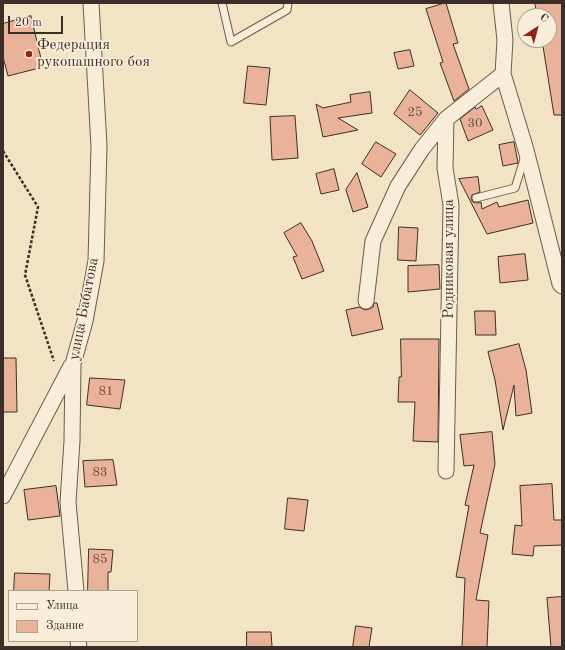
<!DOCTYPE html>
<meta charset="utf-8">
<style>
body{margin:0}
#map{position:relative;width:565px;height:650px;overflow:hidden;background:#f2e3c4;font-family:"Old Standard TT",serif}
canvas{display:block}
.frame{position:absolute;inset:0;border:4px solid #3b2e29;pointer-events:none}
.legend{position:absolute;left:8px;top:590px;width:130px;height:52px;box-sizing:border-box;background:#f7edd9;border:1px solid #aca193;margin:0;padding:5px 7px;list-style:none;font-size:12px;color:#3b2e29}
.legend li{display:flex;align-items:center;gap:8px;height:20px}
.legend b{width:20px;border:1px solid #aca193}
.north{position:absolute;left:517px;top:8px;width:40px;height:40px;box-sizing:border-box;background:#f7edd9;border:1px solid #aca193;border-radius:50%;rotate:36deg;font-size:11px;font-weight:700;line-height:16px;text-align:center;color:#3b2e29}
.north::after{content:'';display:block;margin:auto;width:14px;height:18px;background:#8f2418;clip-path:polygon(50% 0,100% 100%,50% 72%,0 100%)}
.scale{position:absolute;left:8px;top:16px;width:55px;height:18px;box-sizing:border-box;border:2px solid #3b2e29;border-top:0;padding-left:5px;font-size:12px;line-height:14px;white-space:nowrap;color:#3b2e29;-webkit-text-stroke:3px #f7edd9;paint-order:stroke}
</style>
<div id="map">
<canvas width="565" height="650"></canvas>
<div class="frame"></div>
<ul class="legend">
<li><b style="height:5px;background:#f7edd9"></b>Улица</li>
<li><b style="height:11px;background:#ebb29a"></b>Здание</li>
</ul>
<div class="north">С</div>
<div class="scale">20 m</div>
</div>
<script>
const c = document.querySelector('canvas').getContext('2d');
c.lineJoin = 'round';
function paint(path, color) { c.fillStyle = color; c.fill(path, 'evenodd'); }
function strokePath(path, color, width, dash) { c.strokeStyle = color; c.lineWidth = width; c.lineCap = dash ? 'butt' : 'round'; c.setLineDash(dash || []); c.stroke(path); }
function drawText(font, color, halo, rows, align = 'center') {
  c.font = font + ' "Old Standard TT",serif'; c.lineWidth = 3.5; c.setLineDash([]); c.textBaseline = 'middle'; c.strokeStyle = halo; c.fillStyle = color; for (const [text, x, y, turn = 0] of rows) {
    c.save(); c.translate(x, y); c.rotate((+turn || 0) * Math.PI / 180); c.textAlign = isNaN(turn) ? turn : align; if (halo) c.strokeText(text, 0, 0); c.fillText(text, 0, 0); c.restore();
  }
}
const building = new Path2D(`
 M446,3L458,43L453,44L469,89L454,101L440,63L443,62L426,9Z
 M535,3H562V115H554L542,40H549V16H538Z
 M31,16L43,67L8,76L3,57V24Z
 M410,50L414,66L398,69L394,53Z
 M248,66L270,68L266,105L244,103Z
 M410,90L438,113L420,135L394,114Z
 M370,92L372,113L338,118L358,130L323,137L316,104L323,108L351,102L350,95Z
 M482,106L493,130L468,141L460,119L475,107L476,109Z
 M295,116L298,158L272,160L270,117Z
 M376,142L396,154L381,177L362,164Z
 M514,142L518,163L503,166L499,145Z
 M334,169L339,190L321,194L316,174Z
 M357,173L368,207L353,212L346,190Z
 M478,177L480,192L472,195L471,199L473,202L477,203L481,202L482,209L497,202L499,207L528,200L533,223L487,234L459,179Z
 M301,223L312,241L324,271L302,279L293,257L297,256L284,233Z
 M399,227L418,228L416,261L398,260Z
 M525,254L528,280L500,283L498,257Z
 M439,265L440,289L408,292V266Z
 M374,303H377L383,329L352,336L346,310L359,307L365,310L369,309L373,307Z
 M475,311H495L496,335H476Z
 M401,339H439L438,442L413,441L415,402H398L399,377H401Z
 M519,344L526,370L532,413L516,416L514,385L503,430L495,380L488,352Z
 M3,358H16L17,412H3Z
 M90,378L125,380L120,409L87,405Z
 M492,432L495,464L480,533L488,535L476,600L489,601L487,647H462L465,578L456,577L469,506L465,505L474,465L464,466L460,435Z
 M113,460L117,485L85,487L83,461Z
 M552,484L554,520H562V545L534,546L533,556L512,554L515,525L522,526L520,486Z
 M56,486L60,516L28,520L24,490Z
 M288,498L308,500L304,531L285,529Z
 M89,549L113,550L111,572H108V591H88Z
 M15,573L50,574L49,591H14Z
 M562,597V647H551L547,598Z
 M356,626L372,628L369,647H353Z
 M247,632H271L272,647H247Z`);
const path = new Path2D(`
 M3,151L38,207L25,275L54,361`);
const lane = new Path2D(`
 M222,3L231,42L287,10L288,3
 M476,198L515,188L525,156`);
const street = new Path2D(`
 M501,3L505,40L503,74L526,150L560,284L562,286
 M366,301L373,241L398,186L422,149L446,119
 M446,471L451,205L445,168L446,119L503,74
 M3,496L71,366
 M76,591L68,502L72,441L73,364L85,321L96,261L99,146L91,3
 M78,641L79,647`);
const markers = [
 [29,54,4,"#8f2418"]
];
const numberNames = [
 ["25",415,113],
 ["30",475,124],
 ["81",106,392],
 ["83",100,473],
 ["85",100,560]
];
const poiNames = [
 ["Федерация",37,45],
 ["рукопашного боя",37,62]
];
const streetNames = [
 ["Родниковая улица",449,259,-90],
 ["улица Бабатова",84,309,-79]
];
paint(building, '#ebb29a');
strokePath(building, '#3b2e29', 1);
strokePath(lane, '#695b50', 9);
strokePath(street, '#695b50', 17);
strokePath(path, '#3b2e29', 2.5, [3, 2]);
strokePath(lane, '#f7edd9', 7);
strokePath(street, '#f7edd9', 15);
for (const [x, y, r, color] of markers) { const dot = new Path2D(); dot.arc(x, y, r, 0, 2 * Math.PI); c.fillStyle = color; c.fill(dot); strokePath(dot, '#f7edd9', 1.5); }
drawText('13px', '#674f45', null, numberNames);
drawText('15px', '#3b2e29', '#f7edd9', poiNames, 'left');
drawText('15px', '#3b2e29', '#f7edd9', streetNames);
</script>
